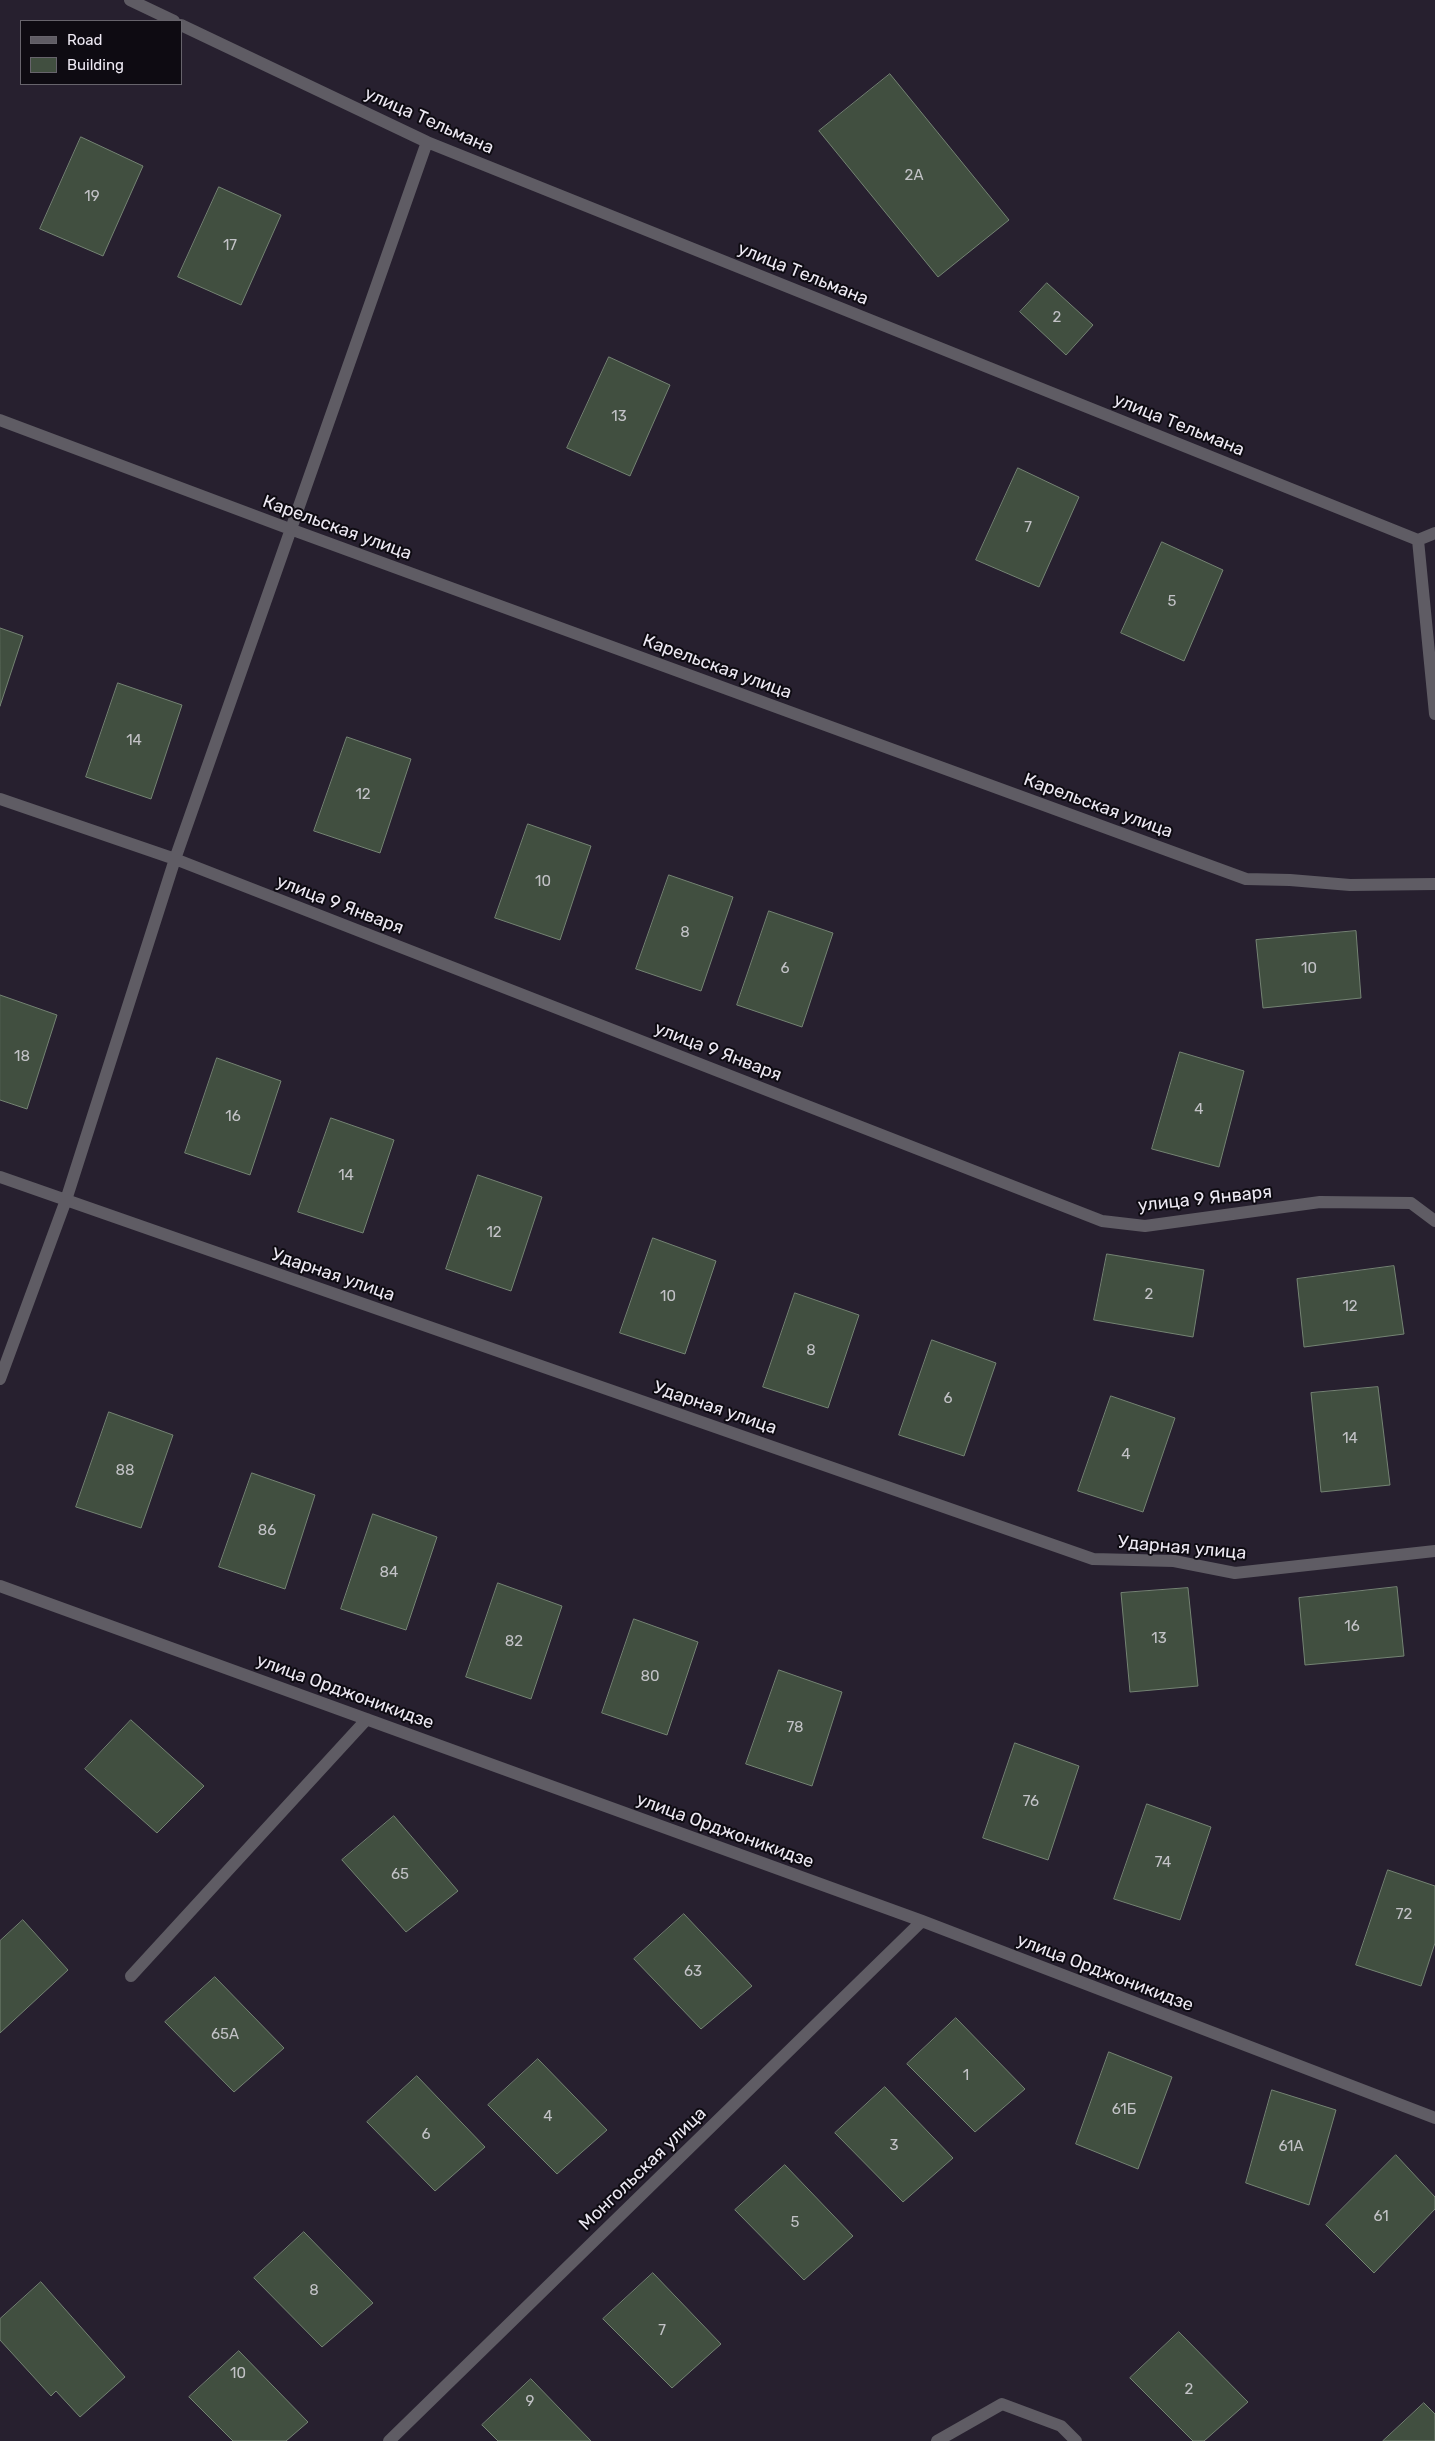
<!DOCTYPE html>
<meta charset="utf-8">
<style>
body{margin:0}
#map{position:relative;width:1435px;height:2441px;overflow:hidden;background:#27202f;font-family:Rubik,sans-serif}
canvas{display:block}
.legend{position:absolute;left:20px;top:20px;width:162px;height:65px;box-sizing:border-box;background:#0e0b12;border:1px solid #67646c;margin:0;padding:6px 9px;list-style:none;font-size:15px;color:#ede9f3}
.legend li{display:flex;align-items:center;gap:10px;height:25px}
.legend b{width:25px;border:1px solid #67646c}
</style>
<div id="map">
<canvas width="1435" height="2441"></canvas>
<ul class="legend">
<li><b style="height:6px;background:#5f5c64"></b>Road</li>
<li><b style="height:14px;background:#414f40"></b>Building</li>
</ul>
</div>
<script>
const c = document.querySelector('canvas').getContext('2d');
c.lineJoin = 'round';
function paint(path, color) { c.fillStyle = color; c.fill(path, 'evenodd'); }
function strokePath(path, color, width, dash) { c.strokeStyle = color; c.lineWidth = width; c.lineCap = dash ? 'butt' : 'round'; c.setLineDash(dash || []); c.stroke(path); }
function drawText(font, color, halo, rows, align = 'center') {
  c.font = font + ' Rubik,sans-serif'; c.lineWidth = 4; c.setLineDash([]); c.textBaseline = 'middle'; c.strokeStyle = halo; c.fillStyle = color; for (const [text, x, y, turn = 0] of rows) {
    c.save(); c.translate(x, y); c.rotate((+turn || 0) * Math.PI / 180); c.textAlign = isNaN(turn) ? turn : align; if (halo) c.strokeText(text, 0, 0); c.fillText(text, 0, 0); c.restore();
  }
}
const building = new Path2D(`
 M890,74L1009,220L938,277L819,131Z
 M81,137L143,166L103,256L40,229Z
 M219,187L281,215L241,305L178,277Z
 M1047,283L1093,325L1066,355L1020,312Z
 M609,357L670,385L630,476L567,448Z
 M1018,468L1079,497L1039,587L976,560Z
 M1162,542L1223,570L1184,661L1121,633Z
 M0,628L23,636L0,706Z
 M118,683L182,705L151,799L86,777Z
 M347,737L411,759L380,853L314,831Z
 M528,824L591,846L560,940L495,918Z
 M669,875L733,897L701,991L636,969Z
 M769,911L833,933L802,1027L737,1005Z
 M1356,931L1361,998L1263,1008L1256,940Z
 M0,995L57,1015L27,1109L0,1100Z
 M1180,1052L1244,1071L1219,1167L1152,1149Z
 M217,1058L281,1081L250,1175L185,1153Z
 M331,1118L394,1140L363,1233L298,1212Z
 M478,1175L542,1197L511,1291L446,1269Z
 M653,1238L716,1261L685,1354L620,1333Z
 M1107,1254L1204,1270L1193,1337L1094,1320Z
 M1394,1266L1404,1334L1304,1347L1297,1279Z
 M795,1293L859,1315L828,1408L763,1387Z
 M932,1340L996,1363L964,1456L899,1435Z
 M1378,1387L1390,1485L1321,1492L1311,1393Z
 M1111,1396L1175,1418L1143,1512L1078,1491Z
 M109,1412L173,1435L141,1528L76,1507Z
 M252,1473L315,1495L285,1589L219,1567Z
 M373,1514L437,1537L406,1630L341,1609Z
 M498,1583L562,1606L531,1699L466,1677Z
 M1397,1587L1404,1656L1305,1665L1299,1598Z
 M1188,1588L1198,1686L1130,1692L1121,1593Z
 M634,1619L698,1642L667,1735L602,1713Z
 M779,1670L842,1692L812,1786L746,1764Z
 M131,1720L204,1786L157,1833L85,1769Z
 M1015,1743L1079,1766L1048,1860L983,1838Z
 M1147,1804L1211,1827L1180,1920L1114,1899Z
 M394,1816L458,1891L406,1932L342,1860Z
 M1388,1870L1435,1886V1943L1421,1986L1356,1965Z
 M684,1914L752,1986L701,2029L634,1959Z
 M23,1920L68,1970L0,2033V1941Z
 M215,1977L284,2048L234,2092L165,2022Z
 M956,2018L1025,2089L975,2132L907,2064Z
 M1109,2052L1172,2077L1138,2169L1076,2144Z
 M538,2059L607,2130L557,2174L488,2105Z
 M417,2076L485,2147L435,2191L367,2122Z
 M885,2087L953,2158L903,2202L835,2133Z
 M1272,2090L1336,2110L1309,2205L1246,2183Z
 M1396,2155L1435,2197V2209L1374,2273L1326,2225Z
 M785,2165L853,2236L804,2280L735,2210Z
 M304,2232L373,2303L322,2347L254,2278Z
 M653,2273L721,2344L672,2388L603,2319Z
 M41,2282L125,2377L80,2417L56,2391L51,2396L0,2340V2319Z
 M1179,2332L1248,2402L1204,2441H1193L1130,2378Z
 M239,2351L308,2422L286,2441H233L189,2397Z
 M531,2379L591,2441H498L482,2425Z
 M1424,2403L1435,2414V2441H1383Z`);
const street = new Path2D(`
 M130,0L174,21
 M181,25L427,142L1418,540
 M0,420L290,529L1246,879L1290,880L1350,885L1435,884
 M1418,540L1435,714
 M1418,540L1435,533
 M0,799L175,859L1102,1221L1145,1226L1320,1202L1411,1203L1435,1221
 M0,1177L1093,1559L1174,1561L1235,1573L1435,1551
 M0,1379L66,1200L175,859L427,142
 M0,1586L922,1921L1435,2118
 M131,1976L367,1719
 M389,2441L922,1921
 M937,2441L1002,2404L1061,2426L1076,2441`);
const numberNames = [
 ["2А",914,176],
 ["19",92,197],
 ["17",230,246],
 ["2",1057,318],
 ["13",619,417],
 ["7",1028,528],
 ["5",1172,602],
 ["14",134,741],
 ["12",363,795],
 ["10",543,882],
 ["8",685,933],
 ["6",785,969],
 ["10",1309,969],
 ["18",22,1057],
 ["4",1199,1110],
 ["16",233,1117],
 ["14",346,1176],
 ["12",494,1233],
 ["2",1149,1295],
 ["10",668,1297],
 ["12",1350,1307],
 ["8",811,1351],
 ["6",948,1399],
 ["14",1350,1439],
 ["4",1126,1455],
 ["88",125,1471],
 ["86",267,1531],
 ["84",389,1573],
 ["16",1352,1627],
 ["13",1159,1639],
 ["82",514,1642],
 ["80",650,1677],
 ["78",795,1728],
 ["76",1031,1802],
 ["74",1163,1863],
 ["65",400,1875],
 ["72",1404,1915],
 ["63",693,1972],
 ["65А",225,2035],
 ["1",966,2076],
 ["61Б",1124,2110],
 ["4",548,2117],
 ["6",426,2135],
 ["3",894,2146],
 ["61А",1291,2147],
 ["61",1381,2217],
 ["5",795,2223],
 ["8",314,2291],
 ["7",662,2331],
 ["10",238,2374],
 ["2",1189,2390],
 ["9",530,2402]
];
const streetNames = [
 ["улица Тельмана",429,121,24],
 ["улица Тельмана",803,274,22],
 ["улица Тельмана",1179,425,22],
 ["Карельская улица",337,528,20],
 ["Карельская улица",717,667,20],
 ["Карельская улица",1098,806,20],
 ["улица 9 Января",340,905,21],
 ["улица 9 Января",718,1052,21],
 ["улица 9 Января",1205,1199,-6],
 ["Ударная улица",333,1275,19],
 ["Ударная улица",715,1408,19],
 ["Ударная улица",1182,1548,5],
 ["улица Орджоникидзе",345,1692,20],
 ["улица Орджоникидзе",725,1831,20],
 ["улица Орджоникидзе",1105,1973,21],
 ["Монгольская улица",643,2169,-44]
];
paint(building, '#414f40');
strokePath(building, '#748373', 1);
strokePath(street, '#5f5c64', 12);
drawText('15px', '#c2c2c6', null, numberNames);
drawText('18px', '#ede9f3', '#0e0b12', streetNames);
</script>
